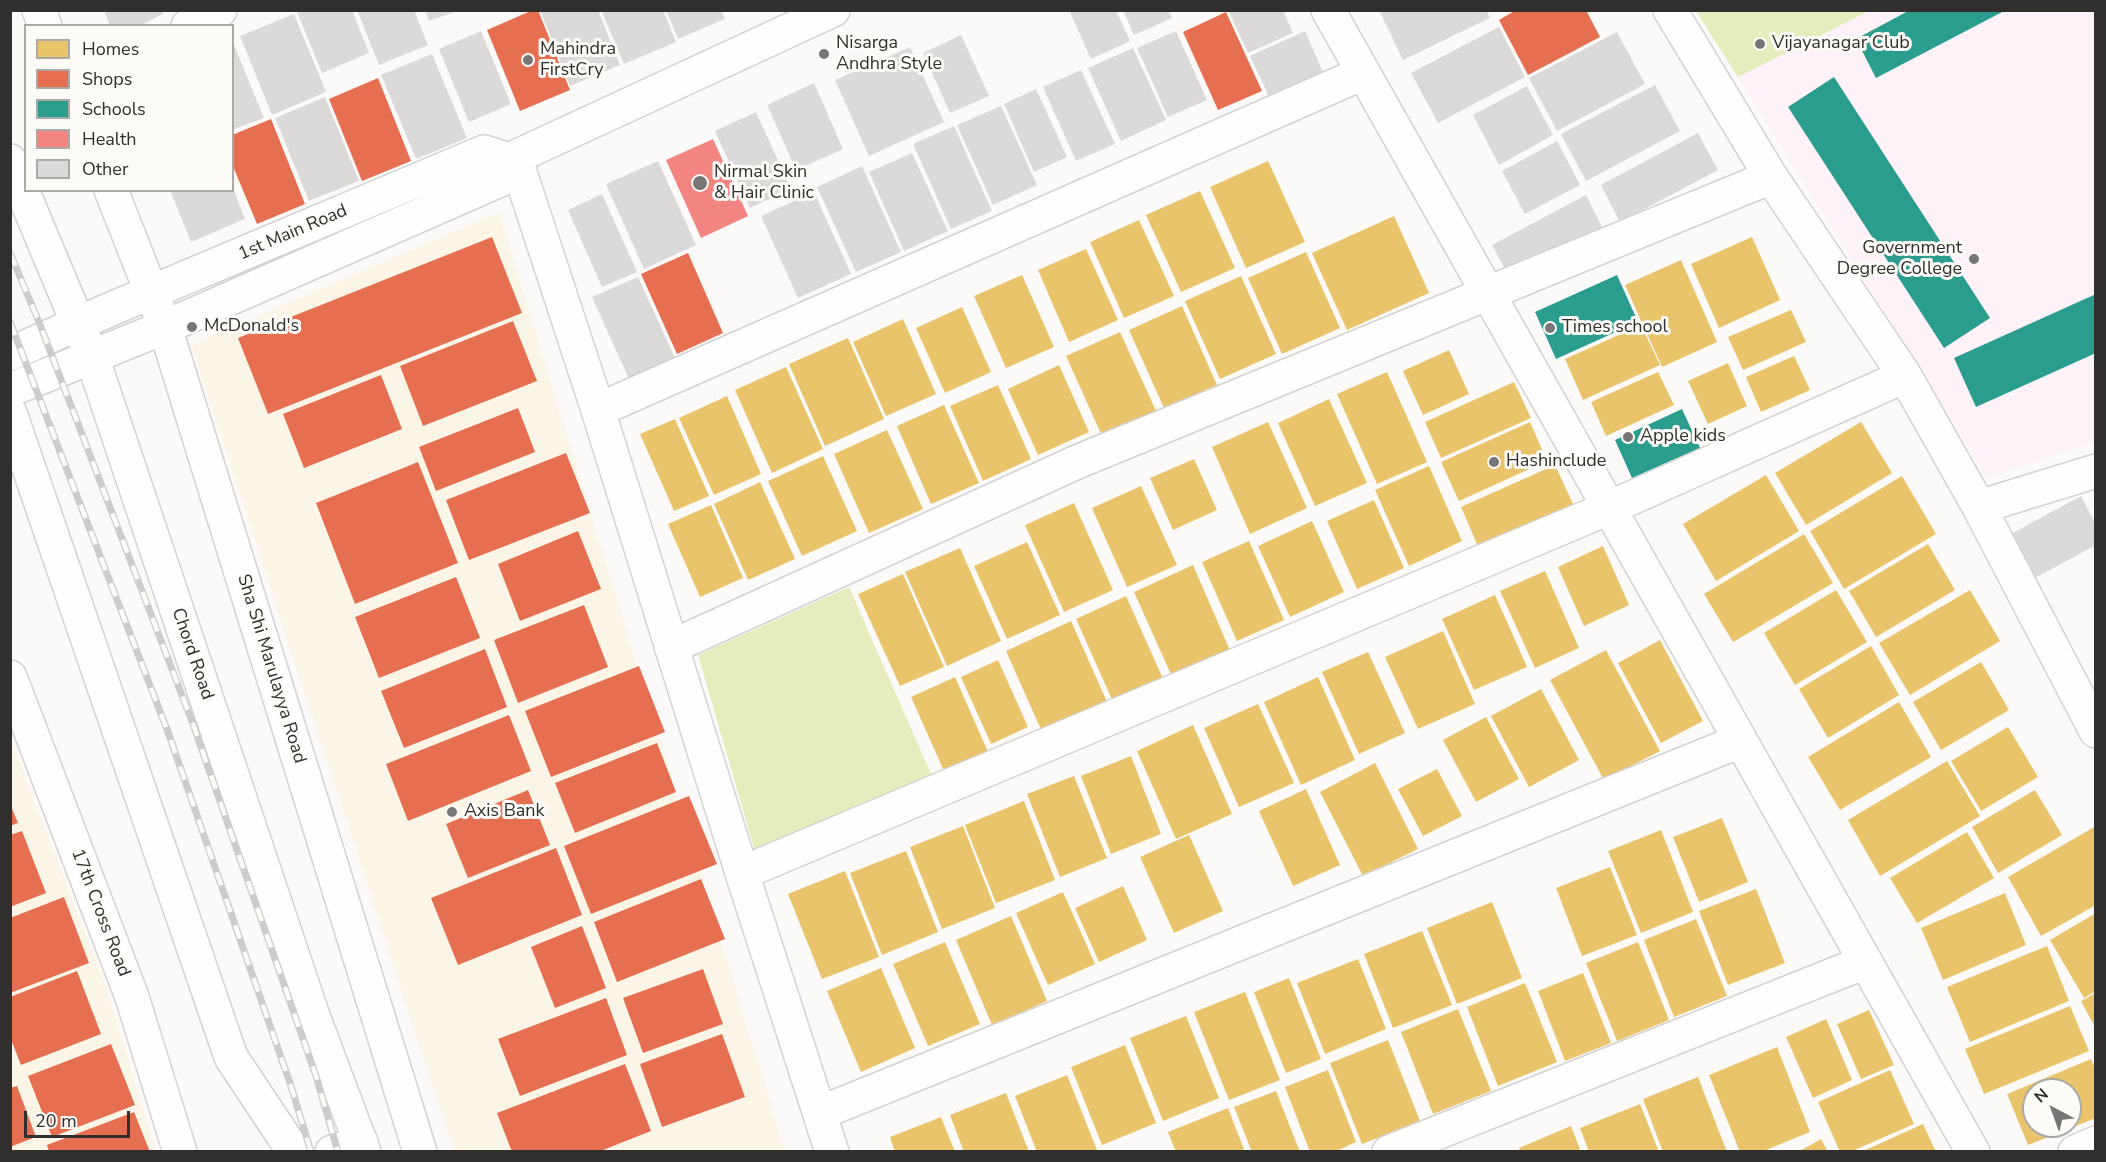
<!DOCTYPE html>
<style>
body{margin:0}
#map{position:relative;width:2106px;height:1162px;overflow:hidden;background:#fcfaf8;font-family:"Nunito Sans",sans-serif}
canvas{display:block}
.frame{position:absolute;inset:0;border:12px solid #302f2d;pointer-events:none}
.legend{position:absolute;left:24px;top:24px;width:210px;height:168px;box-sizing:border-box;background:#fdfbf7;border:2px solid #aba9a6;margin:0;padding:8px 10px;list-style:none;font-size:18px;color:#302f2d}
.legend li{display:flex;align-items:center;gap:12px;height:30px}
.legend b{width:30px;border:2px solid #aba9a6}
.north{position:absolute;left:2022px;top:1078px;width:60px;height:60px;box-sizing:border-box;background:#fdfbf7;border:2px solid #aba9a6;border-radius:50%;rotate:319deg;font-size:16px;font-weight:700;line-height:24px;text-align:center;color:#302f2d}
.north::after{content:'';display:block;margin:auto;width:21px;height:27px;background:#777674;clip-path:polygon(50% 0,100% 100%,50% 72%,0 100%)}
.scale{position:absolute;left:24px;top:1111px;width:106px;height:27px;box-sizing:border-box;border:3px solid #302f2d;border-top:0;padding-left:8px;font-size:18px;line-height:21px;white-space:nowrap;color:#302f2d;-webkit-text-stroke:4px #fdfbf7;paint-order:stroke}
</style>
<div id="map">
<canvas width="2106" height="1162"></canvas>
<div class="frame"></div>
<ul class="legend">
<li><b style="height:16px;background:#e9c46a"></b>Homes</li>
<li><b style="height:16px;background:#e76f51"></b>Shops</li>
<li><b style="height:16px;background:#2a9d8f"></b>Schools</li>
<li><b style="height:16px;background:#f28482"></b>Health</li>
<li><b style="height:16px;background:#dcdad9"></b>Other</li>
</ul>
<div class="north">N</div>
<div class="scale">20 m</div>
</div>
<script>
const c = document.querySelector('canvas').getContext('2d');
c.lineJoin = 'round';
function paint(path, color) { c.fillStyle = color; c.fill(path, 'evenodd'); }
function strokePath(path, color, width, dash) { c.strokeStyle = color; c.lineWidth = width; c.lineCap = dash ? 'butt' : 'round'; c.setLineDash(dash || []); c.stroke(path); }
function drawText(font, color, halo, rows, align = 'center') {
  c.font = font + ' "Nunito Sans",sans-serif'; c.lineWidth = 6; c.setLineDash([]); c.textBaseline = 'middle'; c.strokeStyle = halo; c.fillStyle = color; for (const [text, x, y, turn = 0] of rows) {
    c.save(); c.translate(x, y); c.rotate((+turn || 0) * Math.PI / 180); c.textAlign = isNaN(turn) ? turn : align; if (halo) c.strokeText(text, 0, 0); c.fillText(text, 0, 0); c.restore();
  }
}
const commercial = new Path2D(`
 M499,212L785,1151H454L191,345Z
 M10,737L107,990L156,1151H11Z`);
const education = new Path2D(`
 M1869,11H2095V442L1987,477L1738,77Z`);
const green = new Path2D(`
 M1696,11H1869L1738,77Z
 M849,587L935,783L757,858L698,655Z`);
const homes = new Path2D(`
 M1268,161L1305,242L1246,268L1210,187Z
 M1200,191L1235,268L1181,292L1146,215Z
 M1394,216L1429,293L1347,330L1312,253Z
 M1139,220L1174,296L1124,318L1090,242Z
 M1752,237L1780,300L1719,328L1691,264Z
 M1086,249L1118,320L1069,342L1038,270Z
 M1306,252L1340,328L1282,354L1248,278Z
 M1681,260L1717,342L1662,367L1625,285Z
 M1022,275L1054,347L1006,368L974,296Z
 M1241,276L1276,354L1220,379L1185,301Z
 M1182,306L1217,385L1164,408L1129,330Z
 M962,307L991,372L945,393L916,328Z
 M1791,310L1806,342L1743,370L1728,337Z
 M903,319L936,394L886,416L853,342Z
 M1641,325L1660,365L1583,400L1565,359Z
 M1120,332L1157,413L1103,438L1066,356Z
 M848,338L884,419L825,446L789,364Z
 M1449,350L1469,394L1423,415L1403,371Z
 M1794,356L1810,390L1761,412L1746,377Z
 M1728,363L1747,406L1708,424L1688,381Z
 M1059,365L1089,432L1038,455L1008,389Z
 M786,367L823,449L772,473L735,390Z
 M1387,372L1427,462L1377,484L1337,394Z
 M1658,372L1674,405L1606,436L1591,402Z
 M1514,382L1531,418L1441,458L1425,422Z
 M998,385L1031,459L983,481L950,406Z
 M727,396L761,474L714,495L679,418Z
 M1329,399L1367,483L1315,506L1278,423Z
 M944,405L979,483L931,504L897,426Z
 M675,419L709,496L674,511L640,434Z
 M1268,422L1307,508L1250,534L1212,447Z
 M1530,422L1547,461L1459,501L1441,462Z
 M1861,422L1892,473L1806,525L1775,473Z
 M887,430L923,509L869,533L834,454Z
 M823,456L857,531L802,556L768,481Z
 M1194,459L1217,510L1173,530L1150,478Z
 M1555,465L1575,508L1480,551L1461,507Z
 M1429,466L1462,541L1409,566L1375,490Z
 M1766,475L1799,531L1716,581L1683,524Z
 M1902,476L1936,534L1844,589L1810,531Z
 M760,482L795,559L748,580L714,504Z
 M1141,486L1177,565L1127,587L1092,508Z
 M1374,500L1404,568L1357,589L1327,521Z
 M1074,503L1113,590L1064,612L1025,525Z
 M711,505L743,578L700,597L668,524Z
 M1312,521L1344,592L1290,617L1258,546Z
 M1804,534L1833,583L1733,642L1704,594Z
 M1249,541L1284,620L1237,641L1202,562Z
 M1027,542L1060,615L1007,639L974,566Z
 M1928,544L1955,590L1876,637L1849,591Z
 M1603,546L1629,605L1584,626L1558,567Z
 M960,548L1001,641L947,666L905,572Z
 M1193,565L1232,655L1174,681L1134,592Z
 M1545,571L1579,648L1535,668L1500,591Z
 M903,574L944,667L900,686L858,594Z
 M1836,590L1867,642L1795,685L1764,633Z
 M1970,590L2000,641L1910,695L1879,643Z
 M1495,595L1527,667L1474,690L1442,619Z
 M1126,596L1164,681L1114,704L1076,619Z
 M1071,621L1108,704L1043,734L1006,651Z
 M1443,631L1475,704L1418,729L1385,657Z
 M1660,640L1703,721L1661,743L1618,663Z
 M1871,646L1899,695L1828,738L1799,689Z
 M1606,650L1660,751L1604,780L1550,680Z
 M1368,652L1405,733L1359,754L1322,672Z
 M998,660L1028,727L991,744L961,677Z
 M1981,662L2009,710L1941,750L1913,702Z
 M955,677L988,752L944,771L911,697Z
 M1318,677L1355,760L1301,785L1264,702Z
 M1541,689L1579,760L1529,787L1491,716Z
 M1899,702L1931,757L1840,810L1808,757Z
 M1258,704L1294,783L1239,807L1204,728Z
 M1486,717L1519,779L1476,802L1443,740Z
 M1193,725L1232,814L1176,839L1137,751Z
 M2008,727L2038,777L1981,811L1951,761Z
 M1131,756L1161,834L1111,854L1081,776Z
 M1947,761L1980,816L1880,876L1848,820Z
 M1375,763L1418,849L1363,876L1320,792Z
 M1437,769L1462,816L1423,836L1398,789Z
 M1074,776L1107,858L1060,877L1027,794Z
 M1306,789L1340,865L1293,886L1259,811Z
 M2035,790L2062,835L1998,873L1972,827Z
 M1024,801L1055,880L996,903L965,825Z
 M1722,818L1748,882L1699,902L1673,837Z
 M963,826L995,908L942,929L910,847Z
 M2096,826V905L2041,936L2008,877Z
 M1661,830L1693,912L1641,933L1608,851Z
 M1967,832L1994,878L1917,923L1890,878Z
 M1189,835L1223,911L1174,933L1140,857Z
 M906,851L938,932L882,955L850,873Z
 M1610,867L1637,935L1582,956L1556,888Z
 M845,871L879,957L822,979L788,894Z
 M1123,886L1147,940L1099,962L1075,908Z
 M1756,889L1785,963L1728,985L1699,911Z
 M1063,892L1095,964L1048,985L1016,913Z
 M2005,893L2026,945L1943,980L1921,928Z
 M1492,902L1522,978L1457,1004L1427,928Z
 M2096,913V991L2084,998L2050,940Z
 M1011,916L1047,1001L992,1025L956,940Z
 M1696,919L1727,996L1674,1017L1644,940Z
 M1422,931L1452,1005L1393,1028L1364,954Z
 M945,942L980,1024L928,1046L893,964Z
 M1638,942L1669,1020L1617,1041L1586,963Z
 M2047,946L2069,1001L1970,1042L1947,987Z
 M1358,959L1386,1029L1325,1054L1297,983Z
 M881,968L915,1048L861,1072L827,991Z
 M1583,973L1611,1043L1565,1061L1538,991Z
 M1289,978L1321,1059L1286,1073L1254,992Z
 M1525,983L1557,1062L1498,1086L1467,1007Z
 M1245,992L1280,1080L1229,1100L1194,1012Z
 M2096,993V1029L2081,1001Z
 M2070,1006L2089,1051L1984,1094L1965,1049Z
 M1458,1009L1491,1091L1433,1114L1401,1032Z
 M1869,1010L1894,1065L1861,1079L1837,1024Z
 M1186,1016L1219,1098L1163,1121L1130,1038Z
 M1826,1019L1852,1080L1813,1098L1786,1037Z
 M1388,1040L1420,1121L1362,1144L1330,1063Z
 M1125,1045L1156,1123L1102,1145L1071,1067Z
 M1777,1047L1810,1132L1761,1152H1740L1709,1075Z
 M2091,1059L2096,1070V1118L2028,1145L2007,1094ZM2034,1090H2070V1126H2034Z
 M1328,1070L1356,1142L1334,1152H1310L1285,1087Z
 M1890,1070L1914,1124L1850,1152H1840L1818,1102Z
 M1067,1075L1097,1150L1093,1152H1037L1015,1096Z
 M1698,1077L1727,1152H1663L1643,1099Z
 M1276,1091L1300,1152H1252L1234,1107Z
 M1006,1093L1029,1152H964L950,1115Z
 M1640,1104L1659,1152H1589L1580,1128Z
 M1228,1108L1245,1152H1176L1168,1132Z
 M941,1117L955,1152H895L890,1137Z
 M1923,1124L1936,1152H1861Z
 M1571,1126L1581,1152H1520L1519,1148Z
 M1821,1139L1828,1152H1798Z`);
const shops = new Path2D(`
 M533,10H538L570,90L520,111L487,30Z
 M1516,10H1586L1600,37L1528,75L1499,20Z
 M1226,12L1262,91L1218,110L1183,32Z
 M378,78L411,161L362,181L329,99Z
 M271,119L305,204L257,224L232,164V135Z
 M492,237L522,313L268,414L238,338Z
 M688,253L723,333L677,354L641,274Z
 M513,321L537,381L423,426L400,366Z
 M381,375L402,429L304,468L283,414Z
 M518,408L535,452L436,491L419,447Z
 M566,453L590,513L469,560L446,500Z
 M418,462L458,563L355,604L316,503Z
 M578,531L601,589L520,621L498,564Z
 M456,577L480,638L379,678L355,617Z
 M584,605L608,667L518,703L494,640Z
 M485,649L507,707L404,748L381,691Z
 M639,666L665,732L551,777L525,711Z
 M509,715L531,771L408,821L386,764Z
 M657,743L676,792L575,833L555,783Z
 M528,790L550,845L468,878L446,824Z
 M689,796L717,864L591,914L564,846Z
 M10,804L18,823L10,826Z
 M22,831L46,893L10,907V835Z
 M556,848L582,915L458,965L431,898Z
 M701,879L725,939L617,982L594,922Z
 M64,897L89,963L10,993V918Z
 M582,926L606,988L555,1008L531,947Z
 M703,969L723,1024L643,1053L623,998Z
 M77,971L101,1034L21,1065L10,1037V997Z
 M606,998L627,1055L520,1096L498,1039Z
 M722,1034L745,1097L662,1127L640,1064Z
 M111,1044L135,1105L52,1137L28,1076Z
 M625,1064L651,1131L598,1152H512L497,1113Z
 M17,1086L36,1137L10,1147V1088Z
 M134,1112L150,1152H49L47,1145Z`);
const schools = new Path2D(`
 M1910,10H2006L1876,78L1856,39Z
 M1834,77L1990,318L1944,348L1788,107Z
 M1617,275L1638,322L1556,359L1535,312Z
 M2096,294V353L1976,407L1954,358Z
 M1682,409L1700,448L1632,478L1615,440Z`);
const health = new Path2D(`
 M713,139L748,216L701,238L666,160Z`);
const building = new Path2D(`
 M104,10H162L163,14L139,26H110Z
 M300,10H352L369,53L322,73L297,12Z
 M357,10H414L428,45L379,65Z
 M425,10H457V11L429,21Z
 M540,10H598L620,65L570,86Z
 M601,10H663L676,42L624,64Z
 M666,10H721L725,19L678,39Z
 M1069,10H1116L1130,41L1091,59Z
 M1123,10H1168L1172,18L1134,35Z
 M1228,10H1283L1293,33L1248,53Z
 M1379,10H1486L1490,18L1403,60Z
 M294,14L326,92L272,115L240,36Z
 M1499,27L1525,77L1438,123L1411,73Z
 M481,31L511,104L469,122L439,49Z
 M1176,31L1207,100L1168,117L1137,48Z
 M1305,31L1326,79L1272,103L1250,56Z
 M1617,32L1645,84L1557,131L1529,78Z
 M961,35L989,96L950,113L923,53Z
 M232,40L264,118L232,130Z
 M910,47L944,122L869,156L835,80Z
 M1133,48L1166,120L1121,141L1088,68Z
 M432,54L467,138L416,159L381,75Z
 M1081,70L1115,144L1076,161L1043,87Z
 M814,83L843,149L796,170L767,105Z
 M1655,85L1680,131L1586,181L1561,134Z
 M1527,86L1553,135L1499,165L1473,115Z
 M1036,89L1067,157L1034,172L1004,104Z
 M325,97L359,181L309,201L275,118Z
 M1001,106L1037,185L993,205L957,125Z
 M756,112L791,189L750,208L715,131Z
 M954,126L992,211L951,229L913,144Z
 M1698,133L1718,170L1620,222L1601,185Z
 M1557,141L1580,185L1525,214L1502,171Z
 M912,153L948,231L904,251L869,172Z
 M658,161L696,245L644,269L606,184Z
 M862,166L901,252L856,272L817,187Z
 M170,190H234L245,219L191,242Z
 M814,192L851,274L798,298L761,216Z
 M602,194L637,272L602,287L568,210Z
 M1586,195L1603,229L1510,278L1492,245Z
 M638,277L675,358L629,379L592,297Z
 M2081,496L2096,525V545L2033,579L2009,535Z`);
const street = new Path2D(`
 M1670,10L1771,177L1905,376L1979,507L2096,731
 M188,26L220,10
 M515,157L598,410L742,873L832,1152
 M598,410L1363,73
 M1979,507L2096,471
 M671,647L1077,462L1771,177
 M742,873L1609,508L1905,376
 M820,1113L1740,741
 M332,1152L361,1142
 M1389,1152L1865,962
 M2075,1152L2096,1143`);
const secondary = new Path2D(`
 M39,10L45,26
 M1328,10L1973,1152
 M111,190L165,327L420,1152
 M10,354L111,309L484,152L509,160
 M10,390L165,327L500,180L509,160L833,10
 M10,677L132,997L180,1152`);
const primary = new Path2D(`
 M10,161L92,357L313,1016L364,1152
 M10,413L231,1057L294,1152`);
const rail = new Path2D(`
 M10,253L39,322L193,724L316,1076L338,1152
 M10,322L168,732L291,1086L311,1152`);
const markers = [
 [1760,44,6,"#777674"],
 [824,54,6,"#777674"],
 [528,60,6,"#777674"],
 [700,183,8,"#777674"],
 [1974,259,6,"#777674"],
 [192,327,6,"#777674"],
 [1550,328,6,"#777674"],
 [1628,437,6,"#777674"],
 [1494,462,6,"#777674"],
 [452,812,6,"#777674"]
];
const poiNames = [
 ["Nisarga",836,44],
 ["Andhra Style",836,65],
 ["Vijayanagar Club",1772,44],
 ["Mahindra",540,50],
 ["FirstCry",540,71],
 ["Nirmal Skin",714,173],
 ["& Hair Clinic",714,194],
 ["Government",1962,249,"right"],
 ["Degree College",1962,270,"right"],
 ["McDonald's",204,327],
 ["Times school",1562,328],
 ["Apple kids",1640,437],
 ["Hashinclude",1506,462],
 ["Axis Bank",464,812]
];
const streetNames = [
 ["1st Main Road",293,233,-23],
 ["Chord Road",192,654,71],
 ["Sha Shi Marulayya Road",271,669,73],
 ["17th Cross Road",100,913,69]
];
paint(commercial, '#fbf5e8');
paint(education, '#fdf2f7');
paint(green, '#e7ecbe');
paint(homes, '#e9c46a');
paint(shops, '#e76f51');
paint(schools, '#2a9d8f');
paint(health, '#f28482');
paint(building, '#dcdad9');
strokePath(street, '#d3d2d1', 36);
strokePath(secondary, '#d3d2d1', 36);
strokePath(primary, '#d3d2d1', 36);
strokePath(street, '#fffefe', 33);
strokePath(secondary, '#fffefe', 33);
strokePath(primary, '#fffefe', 33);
strokePath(rail, '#ccc', 7);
strokePath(rail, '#fdfbf7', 4.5, [14]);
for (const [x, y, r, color] of markers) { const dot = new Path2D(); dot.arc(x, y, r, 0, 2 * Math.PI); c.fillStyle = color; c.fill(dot); strokePath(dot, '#fdfbf7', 2); }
drawText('18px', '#302f2d', '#fdfbf7', poiNames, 'left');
drawText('18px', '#302f2d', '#fdfbf7', streetNames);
</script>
